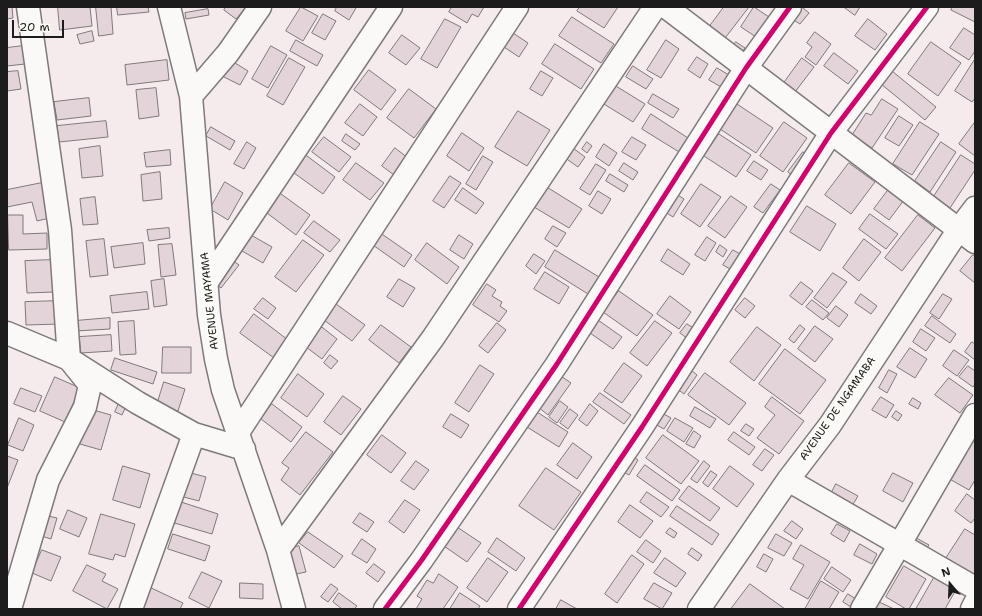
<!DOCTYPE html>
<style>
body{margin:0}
#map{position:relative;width:982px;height:616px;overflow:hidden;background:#f5ebed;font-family:"Shantell Sans",sans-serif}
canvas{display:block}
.frame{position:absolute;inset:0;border:8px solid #1c1c1c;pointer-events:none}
.north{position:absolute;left:930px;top:564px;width:40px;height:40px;-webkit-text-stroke:3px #fdfcf7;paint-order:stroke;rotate:341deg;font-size:11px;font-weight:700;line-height:16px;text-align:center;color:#1c1c1c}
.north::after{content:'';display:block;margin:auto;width:14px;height:18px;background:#1c1c1c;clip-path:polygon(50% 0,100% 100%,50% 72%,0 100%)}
.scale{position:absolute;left:12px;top:20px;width:52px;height:18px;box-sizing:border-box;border:2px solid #1c1c1c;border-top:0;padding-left:5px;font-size:12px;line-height:14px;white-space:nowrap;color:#1c1c1c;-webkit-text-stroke:3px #fdfcf7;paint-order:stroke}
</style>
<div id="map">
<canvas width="982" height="616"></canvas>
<div class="frame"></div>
<div class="north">N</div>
<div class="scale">20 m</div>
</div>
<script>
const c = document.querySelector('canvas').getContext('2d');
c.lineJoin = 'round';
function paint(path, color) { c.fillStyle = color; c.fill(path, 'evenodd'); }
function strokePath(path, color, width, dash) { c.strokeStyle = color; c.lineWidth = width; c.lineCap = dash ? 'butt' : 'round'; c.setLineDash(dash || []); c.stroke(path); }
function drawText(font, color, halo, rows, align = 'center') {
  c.font = font + ' "Shantell Sans",sans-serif'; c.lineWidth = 4; c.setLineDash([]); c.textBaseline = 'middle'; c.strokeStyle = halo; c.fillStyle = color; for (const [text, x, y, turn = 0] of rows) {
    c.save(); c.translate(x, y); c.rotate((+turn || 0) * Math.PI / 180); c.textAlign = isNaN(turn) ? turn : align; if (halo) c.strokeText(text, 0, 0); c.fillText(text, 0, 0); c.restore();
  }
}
const building = new Path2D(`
 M7,7H12L13,18L7,19Z
 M58,7H90L92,26L60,30Z
 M96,7H111L113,34L99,36Z
 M117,7H148L149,12L118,15Z
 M226,7H246L236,19L224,10Z
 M301,7L318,16L303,41L286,31Z
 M337,7H355L356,8L349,20L335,11Z
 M452,7H484L478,17L472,14L467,23L449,12Z
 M580,7H618L604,28L577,11Z
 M724,7H749L722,42L707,30Z
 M754,7L769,17L756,37L741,27Z
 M797,7H802L809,13L800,24L789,17Z
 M844,7H860L855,15Z
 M953,7H975V22L951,10Z
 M208,9L209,15L186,19L185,13Z
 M323,14L336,21L325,40L312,33Z
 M572,17L614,44L601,63L559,36Z
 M445,19L461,27L437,68L421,59Z
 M868,19L887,34L875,50L855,36Z
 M964,28L975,35V51L969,60L950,48Z
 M92,31L94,41L80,44L77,35Z
 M815,32L831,44L816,65L805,57L812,47L807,43Z
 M513,33L528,43L519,57L504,47Z
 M402,35L420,48L406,65L389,53Z
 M296,40L323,55L317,66L290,51Z
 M666,40L679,49L661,78L647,70Z
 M736,42L745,48L739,56L730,49Z
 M931,42L961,63L938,96L908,74Z
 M555,44L594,69L581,89L542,64Z
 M23,46L25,64L7,66V48Z
 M271,46L287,55L268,88L252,79Z
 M834,53L858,71L848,84L824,66Z
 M697,57L708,64L700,78L688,70Z
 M227,58L248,71L240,85L218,74Z
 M289,58L305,67L283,105L267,96Z
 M802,58L814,67L792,96L781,87Z
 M975,59V98L972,102L955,91Z
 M167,60L169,80L127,85L125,65Z
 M633,66L653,79L646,89L626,77Z
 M717,68L729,75L721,87L709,80Z
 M369,70L396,90L381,110L354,90Z
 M18,71L21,89L7,91V72Z
 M541,71L553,78L542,96L530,89Z
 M892,71L936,107L925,120L881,84Z
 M611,83L645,104L633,122L599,101Z
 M156,88L159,116L139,119L136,90Z
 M409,89L436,109L414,138L387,118Z
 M653,94L679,109L673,118L648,103Z
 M89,98L91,116L57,120L54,102Z
 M882,99L898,109L872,148L852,135L866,113L871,115Z
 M734,102L773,128L756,153L717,127Z
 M360,104L377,117L363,136L345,123Z
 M518,111L550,130L527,166L495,147Z
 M651,114L688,138L679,152L642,129Z
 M899,116L913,125L899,146L885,138Z
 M106,121L108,137L59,142L57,126Z
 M784,122L807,138L783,172L760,156Z
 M920,122L939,134L912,175L893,164Z
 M975,122V156L959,144Z
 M211,127L235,141L230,150L206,136Z
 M462,133L484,148L469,171L447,156Z
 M346,134L360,144L355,150L342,141Z
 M719,134L751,155L736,177L704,156Z
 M324,137L351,157L339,172L312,152Z
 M632,137L646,145L636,160L622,152Z
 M247,142L256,148L244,169L234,164Z
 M587,142L592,146L587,153L582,149Z
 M941,142L956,152L930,192L915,181Z
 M604,144L617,153L609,166L596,157Z
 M569,145L585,157L578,167L561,155Z
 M100,146L103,176L82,178L79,149Z
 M395,148L408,158L394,175L382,166Z
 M170,150L171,165L146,167L144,153Z
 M803,152L809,157L794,177L788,172Z
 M303,153L335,177L323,194L290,170Z
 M961,155L975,164V170L948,211L931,201Z
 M483,156L493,162L476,190L466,184Z
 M754,161L768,170L761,180L747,171Z
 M356,163L384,183L370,200L343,180Z
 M624,163L638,172L633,180L619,171Z
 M849,163L875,182L851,214L825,195Z
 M596,164L606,170L590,195L580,189Z
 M160,172L162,199L143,201L141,175Z
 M610,174L628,185L624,192L606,181Z
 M450,176L461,183L444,208L433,201Z
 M225,182L243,193L228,220L210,209Z
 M42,183L50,218L37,221L32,202L7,207V190Z
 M542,184L582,209L569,228L529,204Z
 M701,184L721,197L700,227L681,214Z
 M771,184L780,190L763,213L754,207Z
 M463,188L484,203L476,214L455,200Z
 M889,189L904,200L889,220L874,209Z
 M277,191L310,215L296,235L263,210Z
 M598,191L611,199L602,214L589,206Z
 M673,192L684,199L673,217L662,210Z
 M731,196L747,207L725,238L708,226Z
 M95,197L98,224L83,225L80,199Z
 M807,206L836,224L820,251L790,232Z
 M870,214L898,234L886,249L859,229Z
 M8,215H23V234L47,233V249L9,250Z
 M918,215L935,228L902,271L885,258Z
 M314,221L340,240L330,252L304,233Z
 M553,226L566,233L557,247L545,239Z
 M169,228L170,238L149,241L147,230Z
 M379,232L412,255L404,267L370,243Z
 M251,235L272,247L263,263L242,251Z
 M459,235L473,244L464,259L450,250Z
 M707,237L716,243L705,261L695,255Z
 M104,239L108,275L90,277L86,241Z
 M864,239L881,252L859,281L843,268Z
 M303,240L324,255L296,292L275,277Z
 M143,243L145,264L114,268L111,247Z
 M427,243L459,267L447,284L415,260Z
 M172,244L176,275L161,277L158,245Z
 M720,245L727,250L723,257L716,252Z
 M668,249L690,264L683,275L661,261Z
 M555,250L599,277L588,294L545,267Z
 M733,250L742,255L732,270L723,265Z
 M534,254L545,261L536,274L526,266Z
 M973,255L975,256V283L960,271Z
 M229,258L239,265L221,288L212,282Z
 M53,260L54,292L27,293L25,261Z
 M545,272L569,287L559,304L534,289Z
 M833,273L847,282L827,308L814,298Z
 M164,279L167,305L154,307L151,281Z
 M399,279L415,288L403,307L387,297Z
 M801,282L813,291L802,305L790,296Z
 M487,284L496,290L492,296L502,302L500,306L507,311L499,322L473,305Z
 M619,291L653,315L637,336L603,312Z
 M147,292L149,309L112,313L110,296Z
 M861,294L877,306L871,314L855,303Z
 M943,294L952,299L939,319L930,313Z
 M670,296L691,312L679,329L657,314Z
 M263,298L276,308L268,319L254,309Z
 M745,298L755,306L745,318L735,310Z
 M812,300L829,313L823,320L806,307Z
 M60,301V324L26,325L25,302Z
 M336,304L365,325L352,341L324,320Z
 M836,306L848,315L839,327L827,318Z
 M254,314L288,340L274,358L240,333Z
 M932,316L956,334L950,343L925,326Z
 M110,318V329L75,331V321Z
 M598,320L622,337L613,349L590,333Z
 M134,321L136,354L120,355L118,322Z
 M655,321L672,333L647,366L630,353Z
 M497,323L506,330L488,353L479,346Z
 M318,324L337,339L322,359L302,344Z
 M687,324L695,329L688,339L680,333Z
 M381,325L411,347L399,363L369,340Z
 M800,325L805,329L794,343L789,339Z
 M815,326L833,339L815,362L798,349Z
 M757,327L781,345L754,381L730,362Z
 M921,329L935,338L926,351L913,342Z
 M111,335L112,351L81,353L79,337Z
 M972,342L975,344V360L965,352Z
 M163,347H191V373H162Z
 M910,348L927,359L915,378L897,367Z
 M785,349L826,380L800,414L759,384Z
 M954,350L969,360L957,376L943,366Z
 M330,355L338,361L331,369L324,363Z
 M115,358L157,372L153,384L111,370Z
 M624,363L642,376L622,403L604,391Z
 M480,365L494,374L469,412L455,403Z
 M968,366L975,371V384L973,387L959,377Z
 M690,369L697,375L684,394L676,388Z
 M889,370L897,374L887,393L879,388Z
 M705,373L746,403L729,425L688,395Z
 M298,374L324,394L307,417L281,398Z
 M561,376L571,383L548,415L538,407Z
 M55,377L80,388L65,422L40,411Z
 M949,378L973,395L960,413L935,395Z
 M164,382L185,389L178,411L157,405Z
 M21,388L42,396L35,412L14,404Z
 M600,393L631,415L624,424L593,402Z
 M343,396L361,409L341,435L324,422Z
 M772,397L804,421L779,454L757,438L775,415L765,407Z
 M881,397L894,405L886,418L872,410Z
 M913,398L921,403L918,409L909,404Z
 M120,401L127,404L122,415L115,412Z
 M560,401L568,407L557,423L549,417Z
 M272,404L302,427L291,442L261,419Z
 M590,404L598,411L587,426L579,420Z
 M695,407L716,419L710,428L690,416Z
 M90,409L111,415L101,450L80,444Z
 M570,409L578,415L568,429L560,423Z
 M896,411L902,415L898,421L892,417Z
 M537,412L568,432L559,447L527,427Z
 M660,412L671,418L664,429L653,423Z
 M451,414L469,425L461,438L443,427Z
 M19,418L34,425L23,451L8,445Z
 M675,418L693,428L684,442L667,431Z
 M746,424L754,429L749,436L741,431Z
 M975,427V480L969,490L946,477Z
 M694,431L701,436L694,448L686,444Z
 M306,432L333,452L300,495L281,480L289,468L282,463Z
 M734,432L755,447L749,455L728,440Z
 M382,435L406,453L391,473L367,455Z
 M663,435L699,461L681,484L646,458Z
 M573,443L592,457L577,479L557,465Z
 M765,449L774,455L762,471L753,465Z
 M629,454L638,460L629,475L620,470Z
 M7,456L18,460L7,488Z
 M416,461L429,470L414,490L401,481Z
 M704,461L710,466L697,483L691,479Z
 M645,465L680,490L672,501L637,476Z
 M123,466L150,474L140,508L113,500Z
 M730,466L754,484L737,507L713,489Z
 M546,468L581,492L554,530L519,506Z
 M711,471L717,475L708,487L703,483Z
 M187,472L206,477L199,501L180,496Z
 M893,473L913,483L903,502L883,491Z
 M836,484L858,496L849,511L828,500Z
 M689,486L720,508L710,521L679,499Z
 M647,492L669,507L661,517L640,502Z
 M967,494L975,500V518L971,523L955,511Z
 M405,500L420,510L404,533L389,522Z
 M178,501L218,514L212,534L171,522Z
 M630,505L653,521L640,538L618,522Z
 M677,506L719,534L712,545L670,516Z
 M68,510L87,518L79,537L60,529Z
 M360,513L374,522L367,532L353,523Z
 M101,514L135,524L125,557L115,554L113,560L89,554Z
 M44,515L57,518L51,539L38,535Z
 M792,521L803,529L796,539L784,531Z
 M837,524L850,531L844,542L831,534Z
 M454,525L481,543L467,562L441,544Z
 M670,528L677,533L674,538L666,533Z
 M965,529L975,535V573L970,581L943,563Z
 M308,532L343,556L334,568L299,543Z
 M173,534L210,546L205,561L168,549Z
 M776,534L792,543L784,556L768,548Z
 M911,535L929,545L923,554Z
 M497,538L525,558L516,571L488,552Z
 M362,539L376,549L367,563L352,554Z
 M646,540L661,551L653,563L637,552Z
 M860,544L877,554L872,564L854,555Z
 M801,545L830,562L808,599L790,589L804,565L793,559Z
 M299,546L306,572L296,574L289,549Z
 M692,548L702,555L698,561L688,554Z
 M42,550L61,557L51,581L32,573Z
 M764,554L773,559L766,572L757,567Z
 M632,555L644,564L617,603L605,594Z
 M488,558L508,572L487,602L467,588Z
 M665,558L686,573L676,587L654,573Z
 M374,564L385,572L378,582L366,573Z
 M87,565L106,574L102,581L118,589L107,609L73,591Z
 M904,566L926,579L909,609H906L886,597Z
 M832,567L851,580L843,592L824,579Z
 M202,572L222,581L209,608L189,598Z
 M439,574L458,587L443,609H416L422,599L417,596L427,580L433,583Z
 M935,576L957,588L945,609H916Z
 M821,581L839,592L829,609H805Z
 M240,583L263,584V599L240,598Z
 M654,583L672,593L662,609L644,599Z
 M331,584L338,589L328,602L321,597Z
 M750,584L785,609H731Z
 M145,585L183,603L180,609H133Z
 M339,593L357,606L354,609H342L333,602Z
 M460,593L480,606L478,609H450Z
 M848,594L856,599L851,607L843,602Z
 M561,600L577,609H556Z
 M877,601L894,609H874Z`);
const minor = new Path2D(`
 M169,7L191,96L209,315L216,359L223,390L278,550L294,609
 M666,7L975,242
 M191,96L228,53L260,7
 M207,282L391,7
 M7,333L69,359L138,403L194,434L244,449
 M237,434L517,7
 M788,480L975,588
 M278,550L433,338L655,7
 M10,609L48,480L85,407L90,385L69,359L60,230L28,7
 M131,609L194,434
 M385,609L421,561L557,364L746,68L790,7
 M519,609L642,427L831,133L927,7
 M699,609L788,480L830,425L959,229L975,208
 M862,609L975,415
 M972,609L975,603`);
const cycleway = new Path2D(`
 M385,609L421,561L557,364L746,68L790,7
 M519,609L642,427L831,133L927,7`);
const streetNames = [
 ["AVENUE MAYAMA",210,301,-96],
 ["AVENUE DE NGAMABA",838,409,-55]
];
paint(building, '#e3d4d9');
strokePath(building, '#7e797a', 1);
strokePath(minor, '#7e797a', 25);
strokePath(minor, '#faf9f7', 22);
strokePath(cycleway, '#d6006c', 5);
drawText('11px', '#1c1c1c', '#fdfcf7', streetNames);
</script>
